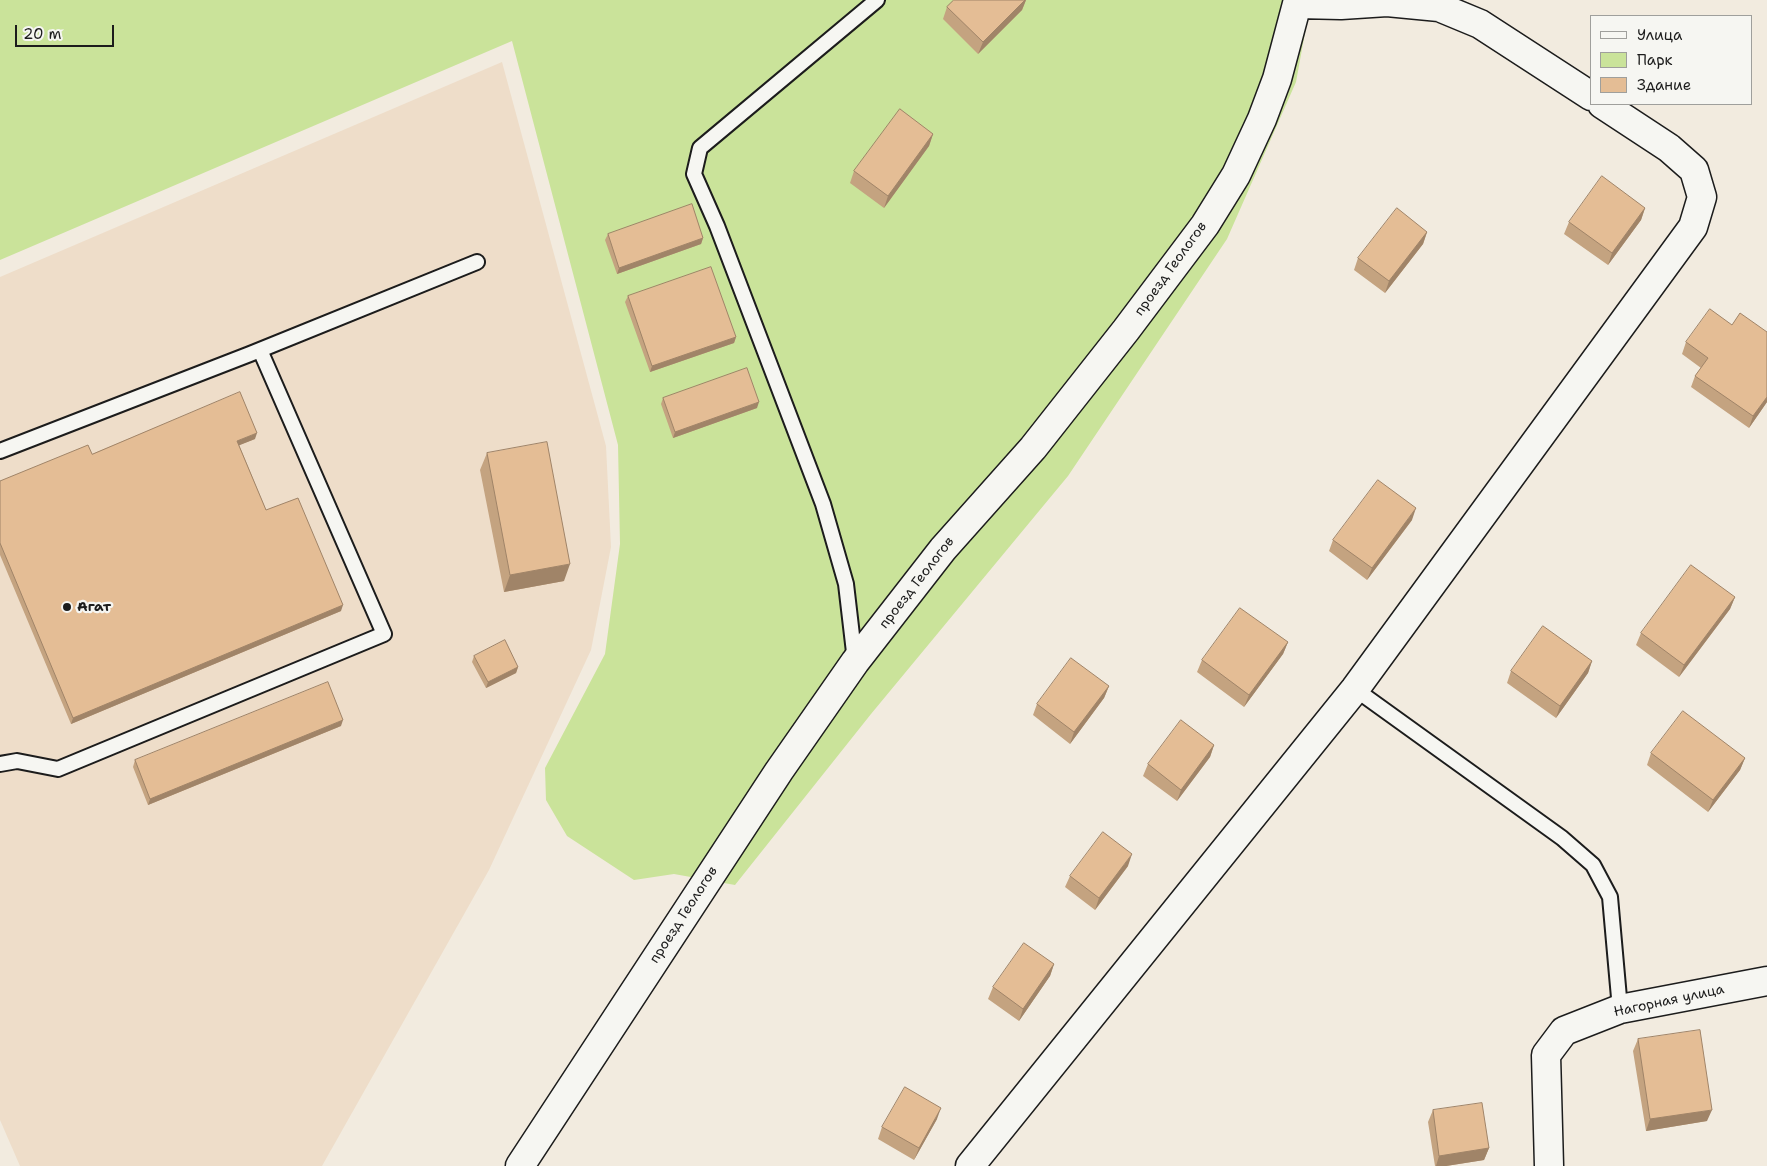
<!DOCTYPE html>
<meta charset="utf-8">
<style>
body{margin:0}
#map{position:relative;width:1767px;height:1166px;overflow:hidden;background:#f2ebdf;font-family:"Shantell Sans",sans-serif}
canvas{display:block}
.legend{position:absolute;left:1590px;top:15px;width:162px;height:90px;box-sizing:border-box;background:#f6f6f2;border:1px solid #9f9f9c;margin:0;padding:6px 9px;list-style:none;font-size:15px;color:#1c1c1c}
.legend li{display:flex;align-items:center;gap:10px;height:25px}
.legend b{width:25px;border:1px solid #9f9f9c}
.scale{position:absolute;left:15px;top:25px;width:99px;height:22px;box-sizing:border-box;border:2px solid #1c1c1c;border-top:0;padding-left:6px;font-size:15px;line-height:18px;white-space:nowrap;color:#1c1c1c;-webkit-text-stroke:4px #f6f6f2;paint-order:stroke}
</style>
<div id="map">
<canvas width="1767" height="1166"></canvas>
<ul class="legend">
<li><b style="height:6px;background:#f6f6f2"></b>Улица</li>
<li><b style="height:14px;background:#cae39a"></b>Парк</li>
<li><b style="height:14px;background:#e4bd95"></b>Здание</li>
</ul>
<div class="scale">20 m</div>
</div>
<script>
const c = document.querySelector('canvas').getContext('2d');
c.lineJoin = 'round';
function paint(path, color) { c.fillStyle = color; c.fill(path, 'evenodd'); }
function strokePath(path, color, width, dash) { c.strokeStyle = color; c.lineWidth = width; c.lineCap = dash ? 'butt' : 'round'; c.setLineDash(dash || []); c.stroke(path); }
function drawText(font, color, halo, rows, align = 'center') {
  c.font = font + ' "Shantell Sans",sans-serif'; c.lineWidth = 4.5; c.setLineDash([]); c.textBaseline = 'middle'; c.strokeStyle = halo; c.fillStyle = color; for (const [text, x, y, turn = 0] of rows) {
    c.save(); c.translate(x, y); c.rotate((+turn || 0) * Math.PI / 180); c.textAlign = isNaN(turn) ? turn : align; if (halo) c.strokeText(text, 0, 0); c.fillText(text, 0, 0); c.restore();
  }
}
const built = new Path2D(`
 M502,62L606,446L611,547L591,650L489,870L322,1166H20L0,1120V277Z`);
const green = new Path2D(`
 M0,0H1311L1296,82L1227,239L1068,476L871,714L735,885L674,874L634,880L567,836L546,800L545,768L605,654L620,544L618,445L512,41L0,260Z`);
const lane = new Path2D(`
 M0,451L250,354L477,262
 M855,661L846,584L823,504L717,226L694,174L700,148L877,0
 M1355,689L1562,838L1593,865L1610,897L1620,1009
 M0,764L17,761L58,769L384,634L260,350`);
const street = new Path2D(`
 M1298,4L1341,5L1387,2L1439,7L1480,24L1591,96
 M520,1166L779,771L855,662L943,549L1033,448L1126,330L1205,225L1236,175L1262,119L1277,79L1298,0
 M970,1166L1355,689L1693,227L1702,197L1694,170L1669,148L1602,104
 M1549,1166L1546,1055L1564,1031L1620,1009L1767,981`);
const wall = new Path2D(`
 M954,0H1026L1022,10L978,54L943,19L947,7Z
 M933,134L929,146L884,208L850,183L854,171Z
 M1645,208L1641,220L1608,265L1564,234L1569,222Z
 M1427,232L1423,244L1385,293L1354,270L1358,258Z
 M608,234L703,238L701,244L617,274L605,240Z
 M628,296L736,337L734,343L650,372L625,302Z
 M1732,325L1767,332V402L1749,428L1691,387L1695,376L1701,368L1682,354L1686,342Z
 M663,398L757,408L673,438L661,404Z
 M255,439L239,445L266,510L341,611L71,724L0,555V481L92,454Z
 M487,453L564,581L504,592L480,470Z
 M1412,520L1367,580L1329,551L1333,540Z
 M1735,597L1730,609L1679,677L1636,645L1641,633Z
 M1288,642L1283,654L1244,707L1197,672L1202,660Z
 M474,656L518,667L516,673L486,688L472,662Z
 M1592,661L1588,673L1556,718L1507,683L1511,671Z
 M1109,686L1104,698L1070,744L1033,715L1037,704Z
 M341,726L148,805L133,767L135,760Z
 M1214,745L1210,757L1177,801L1143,776L1148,764Z
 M1651,753L1745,758L1740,770L1708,812L1647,765Z
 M1128,866L1095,910L1065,887L1070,876Z
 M1054,964L1050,976L1019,1021L988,999L993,987Z
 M1638,1039L1707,1121L1646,1131L1633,1051Z
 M1433,1110L1489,1148L1484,1160L1446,1166H1435L1428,1122Z
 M937,1119L914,1160L878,1139L882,1127Z`);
const shadedWall = new Path2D(`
 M1025,0H1026L1022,10L978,54L983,42Z
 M933,134L929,146L884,208L888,196Z
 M1645,208L1641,220L1608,265L1612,253Z
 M1427,232L1423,244L1385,293L1389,281Z
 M703,238L701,244L617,274L619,268Z
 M736,337L734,343L650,372L652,366Z
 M1767,397V402L1749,428L1753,416Z
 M759,402L757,408L673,438L675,432Z
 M257,433L255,439L235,447L237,441Z
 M1416,508L1412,520L1367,580L1372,568Z
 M570,564L564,581L504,592L510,575Z
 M1735,597L1730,609L1679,677L1684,665Z
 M343,605L341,611L71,724L73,718Z
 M1288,642L1283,654L1244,707L1249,695Z
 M1592,661L1588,673L1556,718L1560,706Z
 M518,667L516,673L486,688L488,682Z
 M1109,686L1104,698L1070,744L1074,732Z
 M343,720L341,726L148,805L150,799Z
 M1214,745L1210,757L1177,801L1181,790Z
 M1745,758L1740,770L1708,812L1713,800Z
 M1132,854L1128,866L1095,910L1099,898Z
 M1054,964L1050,976L1019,1021L1023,1009Z
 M941,1108L937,1119L914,1160L919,1148Z
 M1712,1110L1707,1121L1646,1131L1650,1119Z
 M1489,1148L1484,1160L1446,1166H1436L1439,1156Z`);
const building = new Path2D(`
 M954,0H1025L983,42L947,7Z
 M900,109L933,134L888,196L854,171Z
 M1602,176L1645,208L1612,253L1569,222Z
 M692,204L703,238L619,268L608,234Z
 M1397,208L1427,232L1389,281L1358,258Z
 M711,267L736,337L652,366L628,296Z
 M1710,309L1732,325L1740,313L1767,332V397L1753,416L1695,376L1708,358L1686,342Z
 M747,368L759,402L675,432L663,398Z
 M240,392L257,433L237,441L266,510L298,498L343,605L73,718L0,543V481L88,445L92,454Z
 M547,442L570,564L510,575L487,453Z
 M1378,480L1416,508L1372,568L1333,540Z
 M1691,565L1735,597L1684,665L1641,633Z
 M1240,608L1288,642L1249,695L1202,660Z
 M1543,626L1592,661L1560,706L1511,671Z
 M505,640L518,667L488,682L474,656Z
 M1071,658L1109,686L1074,732L1037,704Z
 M328,682L343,720L150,799L135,760Z
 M1683,711L1745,758L1713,800L1651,753Z
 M1181,720L1214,745L1181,790L1148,764Z
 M1103,832L1132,854L1099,898L1070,876Z
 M1024,943L1054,964L1023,1009L993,987Z
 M1700,1030L1712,1110L1650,1119L1638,1039Z
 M905,1087L941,1108L919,1148L882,1127Z
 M1482,1103L1489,1148L1439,1156L1433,1110Z`);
const markers = [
 [67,607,5,"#1c1c1c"]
];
const streetNames = [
 ["проезд Геологов",1171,269,-54],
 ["проезд Геологов",917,583,-52],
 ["проезд Геологов",684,915,-57],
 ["Нагорная улица",1669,1001,-12]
];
const poiNames = [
 ["Агат",77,607]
];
paint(built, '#eeddc9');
paint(green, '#cae39a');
strokePath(lane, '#1c1c1c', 18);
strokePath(street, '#1c1c1c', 31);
strokePath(lane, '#f6f6f2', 14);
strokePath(street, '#f6f6f2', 28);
paint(wall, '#c4a380');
paint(shadedWall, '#a08468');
paint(building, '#e4bd95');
strokePath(building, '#a08468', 1);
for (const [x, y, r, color] of markers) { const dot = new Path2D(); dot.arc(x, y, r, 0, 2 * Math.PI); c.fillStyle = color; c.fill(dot); strokePath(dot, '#f6f6f2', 2); }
drawText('14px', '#1c1c1c', '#f6f6f2', streetNames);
drawText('bold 14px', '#1c1c1c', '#f6f6f2', poiNames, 'left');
</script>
